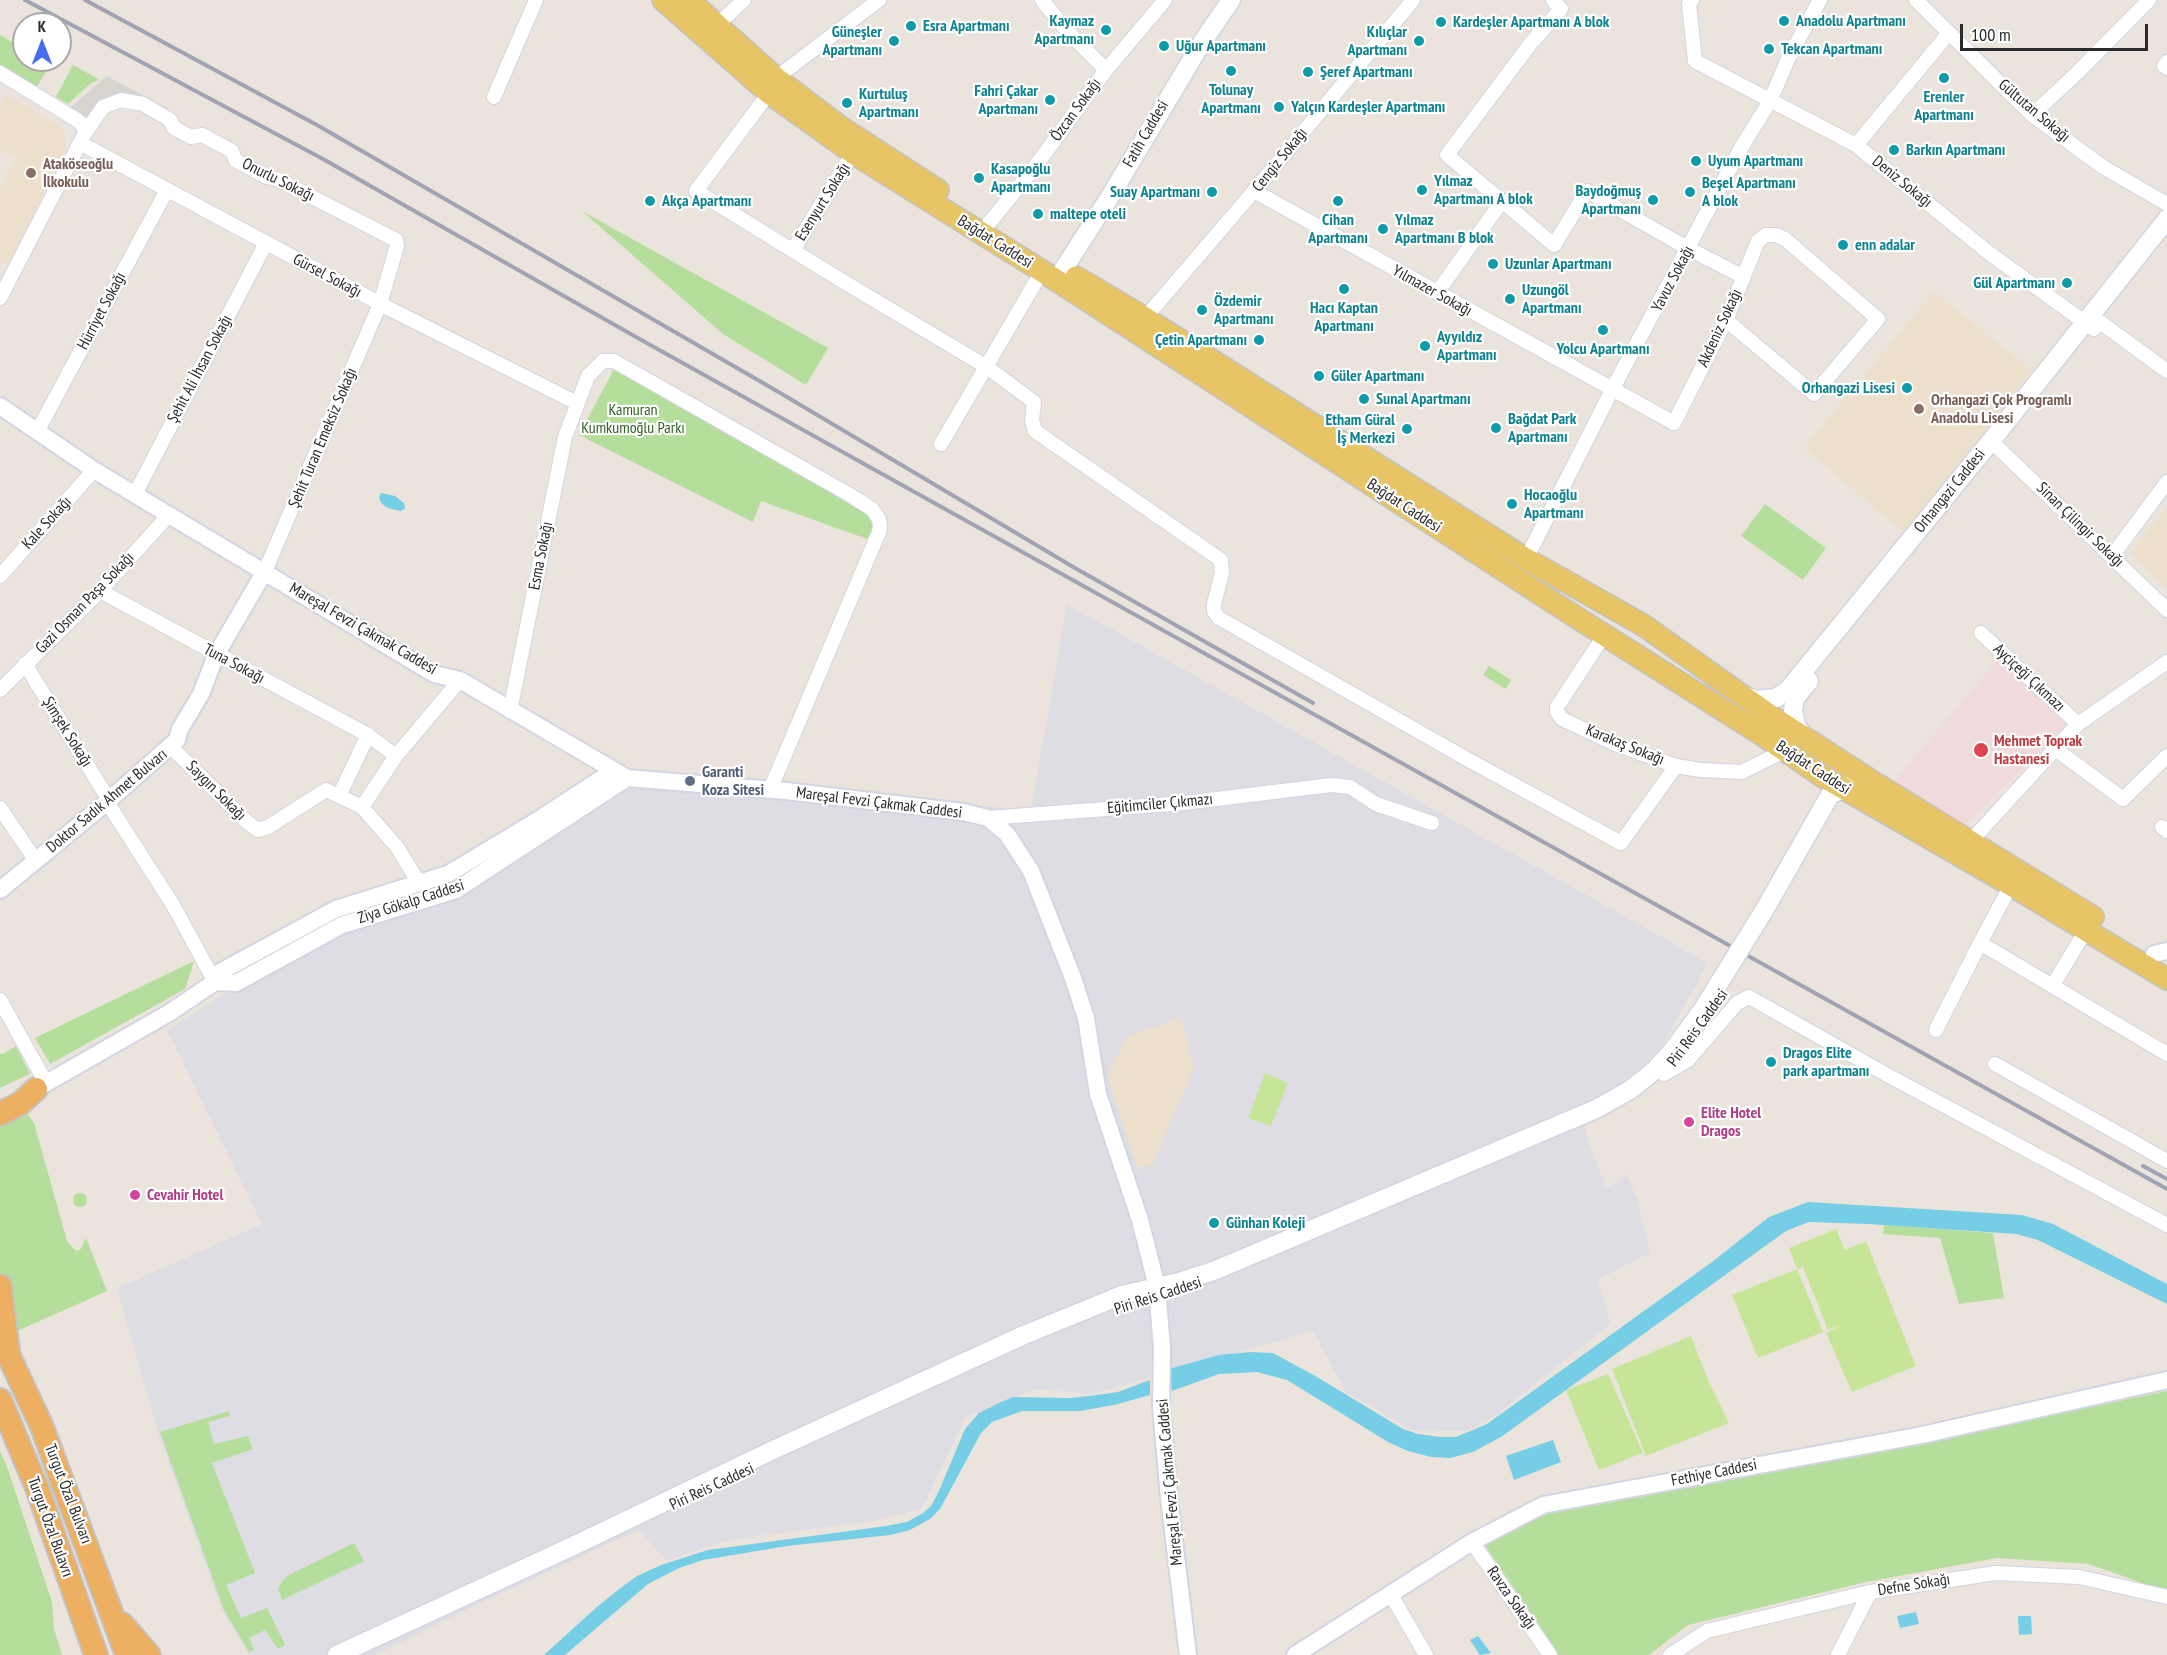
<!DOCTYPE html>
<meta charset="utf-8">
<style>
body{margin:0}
#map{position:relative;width:2167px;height:1655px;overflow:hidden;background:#ebe4dd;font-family:"PT Sans Narrow",sans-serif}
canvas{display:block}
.north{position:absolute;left:12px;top:12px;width:60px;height:60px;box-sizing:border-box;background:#fff;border:2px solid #aaa;border-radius:50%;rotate:0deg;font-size:16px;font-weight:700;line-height:24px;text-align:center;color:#2a2a2a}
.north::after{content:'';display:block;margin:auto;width:21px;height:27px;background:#476cee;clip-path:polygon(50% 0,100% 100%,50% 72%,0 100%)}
.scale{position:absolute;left:1960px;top:24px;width:188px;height:27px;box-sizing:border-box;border:3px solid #2a2a2a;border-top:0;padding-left:8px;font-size:18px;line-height:21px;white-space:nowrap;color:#2a2a2a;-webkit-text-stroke:4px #fff;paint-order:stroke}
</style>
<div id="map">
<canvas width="2167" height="1655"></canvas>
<div class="north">K</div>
<div class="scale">100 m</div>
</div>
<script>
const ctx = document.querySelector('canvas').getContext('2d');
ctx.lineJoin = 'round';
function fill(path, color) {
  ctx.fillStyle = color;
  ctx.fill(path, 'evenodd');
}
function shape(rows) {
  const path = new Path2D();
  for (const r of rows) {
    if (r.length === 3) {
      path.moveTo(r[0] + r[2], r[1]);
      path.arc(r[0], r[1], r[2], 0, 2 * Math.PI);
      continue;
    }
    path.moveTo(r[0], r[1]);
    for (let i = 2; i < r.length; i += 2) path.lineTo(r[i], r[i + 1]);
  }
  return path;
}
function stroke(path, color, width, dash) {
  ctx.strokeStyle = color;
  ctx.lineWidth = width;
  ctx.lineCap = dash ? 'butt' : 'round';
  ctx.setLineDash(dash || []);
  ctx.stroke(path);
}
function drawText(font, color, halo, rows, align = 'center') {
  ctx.font = font + ' "PT Sans Narrow",sans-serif';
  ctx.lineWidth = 4.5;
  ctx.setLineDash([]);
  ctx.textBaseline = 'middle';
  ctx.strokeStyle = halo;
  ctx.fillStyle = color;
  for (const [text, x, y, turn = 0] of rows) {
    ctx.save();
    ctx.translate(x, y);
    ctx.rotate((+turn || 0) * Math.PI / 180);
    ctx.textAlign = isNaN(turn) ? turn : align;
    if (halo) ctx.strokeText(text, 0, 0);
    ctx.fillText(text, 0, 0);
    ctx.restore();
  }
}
fill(shape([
 [1067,604,1708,963,1661,1048,1623,1084,1586,1101,1586,1135,1606,1187,1619,1182,1619,1178,1627,1175,1637,1199,1650,1253,1597,1280,1611,1324,1496,1415,1467,1431,1411,1430,1346,1392,1313,1331,1091,1394,1036,1389,966,1417,922,1508,880,1520,728,1540,666,1561,639,1530,459,1613,375,1655,249,1655,222,1611,158,1432,117,1288,262,1224,167,1030,339,922,456,891,628,781,770,790,1031,810]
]), '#dedde4');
fill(shape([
 [6,94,63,128,66,151,7,265,0,261,0,188,16,158,0,149,0,105],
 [1934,292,2032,370,1906,534,1804,448],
 [2167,507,2167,589,2131,553],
 [1181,1017,1194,1067,1152,1165,1137,1168,1107,1075,1127,1037]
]), '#ece0cd');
fill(shape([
 [2003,654,2074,718,1963,828,1893,782]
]), '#f1dadc');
fill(shape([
 [0,35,24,49,24,60,43,60,50,64,37,87,0,66],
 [73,65,100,80,91,83,68,104,56,97],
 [582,211,828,348,806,385,723,334],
 [616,365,864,509,872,520,873,530,867,539,761,501,753,522,579,435],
 [1765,504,1826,548,1803,580,1741,536],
 [1489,666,1511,680,1506,689,1483,675],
 [194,961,185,989,50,1064,35,1038],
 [16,1046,30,1074,0,1088,0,1053,3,1054],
 [25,1111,34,1123,67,1241,76,1251,80,1250,86,1238,107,1291,15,1332,0,1273,0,1123],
 [80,1200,7],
 [1884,1225,1993,1233,2004,1298,1959,1304,1940,1238,1883,1234],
 [2167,1391,2167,1592,2089,1564,1997,1558,1866,1582,1688,1625,1649,1655,1559,1655,1484,1544,1541,1515,1838,1460],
 [229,1411,230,1416,208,1422,214,1444,248,1436,253,1449,212,1463,255,1573,226,1585,241,1618,267,1608,285,1645,278,1649,265,1630,249,1638,254,1650,249,1652,224,1610,160,1432],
 [0,1451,7,1466,52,1602,54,1629,62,1655,0,1655],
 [354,1543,364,1561,282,1600,278,1589,282,1581,289,1575]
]), '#b5de9c');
fill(shape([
 [1265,1073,1288,1083,1271,1126,1248,1118],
 [1836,1229,1845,1250,1866,1241,1916,1366,1852,1392,1826,1333,1842,1325,1828,1330,1803,1267,1797,1269,1823,1332,1758,1358,1732,1295,1797,1269,1789,1248],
 [1691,1336,1708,1380,1729,1423,1646,1456,1612,1369],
 [1608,1374,1643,1453,1599,1470,1566,1390]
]), '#c7e599');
fill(shape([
 [107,76,167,108,168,112,119,98,87,125,45,93,71,107]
]), '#d7d4cf');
fill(shape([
 [381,493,395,496,404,503,405,508,401,511,388,508,382,504,379,498],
 [1808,1202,2022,1215,2053,1224,2167,1284,2167,1304,2038,1240,2016,1234,1868,1224,1809,1222,1786,1231,1501,1437,1473,1452,1450,1458,1431,1457,1408,1451,1388,1442,1287,1380,1257,1372,1219,1374,1172,1391,1169,1369,1219,1355,1251,1352,1273,1353,1317,1377,1403,1429,1418,1434,1440,1437,1456,1437,1487,1424,1712,1262,1769,1217],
 [1150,1380,1150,1395,1114,1405,1080,1411,1022,1411,992,1422,981,1433,940,1509,930,1519,910,1530,890,1535,787,1546,703,1560,679,1568,648,1584,565,1655,544,1655,598,1606,618,1590,637,1576,661,1565,708,1550,886,1526,907,1522,923,1513,931,1506,939,1491,965,1429,979,1413,999,1403,1013,1397,1070,1398,1097,1395,1118,1392],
 [1553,1440,1561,1462,1514,1480,1506,1456],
 [1916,1612,1919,1624,1900,1628,1897,1616],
 [2018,1616,2031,1616,2032,1634,2019,1635],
 [1478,1636,1491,1653,1480,1655,1470,1640]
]), '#76cde6');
const minor = shape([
 [1042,0,1068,32,1106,70],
 [1692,0,1689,4,1695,61,1856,145,1989,253,2094,329],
 [1916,0,2032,115,2103,167,2167,204],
 [713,29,744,0],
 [2167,62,2164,66,2167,68],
 [0,73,77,120,83,125,85,133],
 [776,78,879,0],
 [769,93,696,191,849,285,987,367,1034,402,1032,420,1035,431,1221,560,1222,573,1214,604,1214,611,1219,618,1465,758,1621,843,1676,766],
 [494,97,536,0],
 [2032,115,2077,73,2149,0],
 [80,143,390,309,577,403],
 [1856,145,1949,33],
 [1254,191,1674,423,1726,320,1758,241,1766,235,1776,235,1785,239,1878,319,1814,394,1726,320],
 [1502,201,1447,155,1531,43,1561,9,1553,0],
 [989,223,1034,168,1106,70,1165,0],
 [793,250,853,153],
 [1437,293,1502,201,1554,245,1587,191,1689,249,1744,277],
 [0,298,85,133,103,107,121,100,143,104,170,120,174,128,191,137,202,135,232,151,236,161,267,177,277,179,396,240,397,246,380,304,265,571],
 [1145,318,1254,191,1413,0],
 [2100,322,2167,371],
 [37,432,167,190],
 [1991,441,2167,610],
 [941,444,1042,271],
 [135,494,266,243],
 [2112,556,2167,482],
 [1526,559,1612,390,1741,148,1770,101,1788,59,1820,0],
 [0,576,94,470],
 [100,591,368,735],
 [1981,633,2078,724],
 [1605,634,1557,707,1557,712,1562,719,1615,744,1676,766,1701,770,1742,772,1784,751],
 [25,664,109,800],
 [0,690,100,591,169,515],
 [510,711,565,437,588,376,603,361,614,361,850,495,872,509,879,519,880,526,879,532,770,790],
 [171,747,247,822,258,830,268,827,326,790,339,796,368,735,396,756,460,680],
 [2054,748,2123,799,2167,756],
 [339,796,362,807,397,847,419,883],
 [107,802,173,905,215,982],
 [362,807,396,756],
 [0,808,36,861],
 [988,818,1184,803,1331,785,1350,787,1376,804,1432,823],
 [2162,827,2167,831],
 [1970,842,2078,724,2167,662],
 [2011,885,1980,943,2167,1054],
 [2053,985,2086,930],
 [0,1000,46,1083],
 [1936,1030,1980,943],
 [1995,1064,2167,1161],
 [1664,1074,1688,1060,1737,1003,1749,997,1889,1076,2167,1225],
 [1472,1542,1550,1655],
 [1391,1595,1426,1655],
 [1670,1655,1707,1631,1870,1592,1996,1573,2079,1577,2167,1597],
 [1838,1655,1870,1592]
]);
const tertiary = shape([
 [0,406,94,470,434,674,460,680,627,778,786,791,963,812,988,818,1007,834,1031,871,1073,978,1086,1018,1098,1094,1140,1220,1157,1287,1162,1349,1161,1407,1169,1498,1188,1655],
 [0,890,107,802,177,740,180,729,201,694,216,655,265,571],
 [2154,954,2167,951],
 [215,982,236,983,342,925,456,890,627,778],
 [36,1089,169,1013,215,982,220,972,336,909,448,874,541,818,613,771],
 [1295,1655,1472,1542,1543,1505,1922,1435,2167,1380]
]);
const secondary = shape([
 [1063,270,1111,195,1201,44,1231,0],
 [1744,695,1756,700,1765,699,1776,698,1788,690,1991,441,2167,219],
 [1805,737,1797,728,1793,712,1795,698,1809,681],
 [1765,909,1830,795,1853,784],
 [337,1655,571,1547,771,1451,1024,1335,1122,1295,1179,1282,1216,1270,1596,1109,1630,1090,1655,1070,1673,1050,1703,1009]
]);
const primary = shape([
 [663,0,769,93,853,153,1042,271,1568,612,1761,734,1822,776,2011,885,2167,979],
 [689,0,776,78,842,128,938,190],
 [1076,277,1145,318,1526,559,1643,625,1771,716,1878,785,2093,917]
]);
const trunk = shape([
 [0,1114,21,1103,36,1089],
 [0,1286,8,1351],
 [0,1337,42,1427,127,1655],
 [0,1400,37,1488,96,1655],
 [122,1624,149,1655]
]);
stroke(minor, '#d2d5e2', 16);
stroke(tertiary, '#d2d5e2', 20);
stroke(secondary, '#d2d5e2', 21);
stroke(primary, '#c3c3c3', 24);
stroke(trunk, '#c3c3c3', 26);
stroke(minor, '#fff', 14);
stroke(tertiary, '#fff', 16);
stroke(secondary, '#fff', 18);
stroke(primary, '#e7c465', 21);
stroke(trunk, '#edaf62', 22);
stroke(shape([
 [25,0,323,159,636,337,2167,1189],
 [85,0,317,125,782,394,1075,568,1313,703],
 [2143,1166,2167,1179]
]), '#a0a3b3', 4);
const secondaryBridge = shape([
 [1703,1009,1765,909]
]);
stroke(secondaryBridge, '#d2d5e2', 21, []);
stroke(secondaryBridge, '#fff', 18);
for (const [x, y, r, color] of [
 [1784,21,6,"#0f9aa8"],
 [1441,22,6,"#0f9aa8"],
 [911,26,6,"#0f9aa8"],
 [1106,30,6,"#0f9aa8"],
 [894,41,6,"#0f9aa8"],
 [1419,41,6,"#0f9aa8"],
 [1164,46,6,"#0f9aa8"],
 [1769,49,6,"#0f9aa8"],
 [1231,71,6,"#0f9aa8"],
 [1308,72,6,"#0f9aa8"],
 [1944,78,6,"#0f9aa8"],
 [1050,100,6,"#0f9aa8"],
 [847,103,6,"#0f9aa8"],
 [1279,107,6,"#0f9aa8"],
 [1894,150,6,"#0f9aa8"],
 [1696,161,6,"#0f9aa8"],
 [31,173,6,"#8d6e63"],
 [979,178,6,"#0f9aa8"],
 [1422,190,6,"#0f9aa8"],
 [1212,192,6,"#0f9aa8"],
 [1690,192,6,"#0f9aa8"],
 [1653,200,6,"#0f9aa8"],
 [650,201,6,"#0f9aa8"],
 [1338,201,6,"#0f9aa8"],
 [1038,214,6,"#0f9aa8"],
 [1383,229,6,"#0f9aa8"],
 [1843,245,6,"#0f9aa8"],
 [1493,264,6,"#0f9aa8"],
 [2067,283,6,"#0f9aa8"],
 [1344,289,6,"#0f9aa8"],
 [1510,299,6,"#0f9aa8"],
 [1202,310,6,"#0f9aa8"],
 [1603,330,6,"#0f9aa8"],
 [1259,340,6,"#0f9aa8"],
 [1425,346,6,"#0f9aa8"],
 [1319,376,6,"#0f9aa8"],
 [1907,388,6,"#0f9aa8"],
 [1364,399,6,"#0f9aa8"],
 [1919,409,6,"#8d6e63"],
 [1496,428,6,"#0f9aa8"],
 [1407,429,6,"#0f9aa8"],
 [1512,504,6,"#0f9aa8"],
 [1981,750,8,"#e0444e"],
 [690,781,6,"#5c6f8a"],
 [1771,1062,6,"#0f9aa8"],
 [1689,1122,6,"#d1479c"],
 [135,1195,6,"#d1479c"],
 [1214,1223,6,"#0f9aa8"]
]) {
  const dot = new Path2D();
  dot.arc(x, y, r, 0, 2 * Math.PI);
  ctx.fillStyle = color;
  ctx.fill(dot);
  stroke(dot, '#fff', 2);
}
drawText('bold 16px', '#0d838f', '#fff', [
 ["Kaymaz",1094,21,"right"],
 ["Apartmanı",1094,39,"right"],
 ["Anadolu Apartmanı",1796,21],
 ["Kardeşler Apartmanı A blok",1453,22],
 ["Esra Apartmanı",923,26],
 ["Güneşler",882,32,"right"],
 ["Apartmanı",882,50,"right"],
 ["Kılıçlar",1407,32,"right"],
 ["Apartmanı",1407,50,"right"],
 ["Uğur Apartmanı",1176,46],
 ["Tekcan Apartmanı",1781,49],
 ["Şeref Apartmanı",1320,72],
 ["Tolunay",1231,90,"center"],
 ["Apartmanı",1231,108,"center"],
 ["Fahri Çakar",1038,91,"right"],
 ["Apartmanı",1038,109,"right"],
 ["Kurtuluş",859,94],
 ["Apartmanı",859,112],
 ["Erenler",1944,97,"center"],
 ["Apartmanı",1944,115,"center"],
 ["Yalçın Kardeşler Apartmanı",1291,107],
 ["Barkın Apartmanı",1906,150],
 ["Uyum Apartmanı",1708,161],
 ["Kasapoğlu",991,169],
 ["Apartmanı",991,187],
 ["Yılmaz",1434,181],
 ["Apartmanı A blok",1434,199],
 ["Beşel Apartmanı",1702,183],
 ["A blok",1702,201],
 ["Baydoğmuş",1641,191,"right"],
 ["Apartmanı",1641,209,"right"],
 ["Suay Apartmanı",1200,192,"right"],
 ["Akça Apartmanı",662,201],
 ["maltepe oteli",1050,214],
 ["Cihan",1338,220,"center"],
 ["Apartmanı",1338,238,"center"],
 ["Yılmaz",1395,220],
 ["Apartmanı B blok",1395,238],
 ["enn adalar",1855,245],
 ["Uzunlar Apartmanı",1505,264],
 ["Gül Apartmanı",2055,283,"right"],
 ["Uzungöl",1522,290],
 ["Apartmanı",1522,308],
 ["Özdemir",1214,301],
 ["Apartmanı",1214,319],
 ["Hacı Kaptan",1344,308,"center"],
 ["Apartmanı",1344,326,"center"],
 ["Ayyıldız",1437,337],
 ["Apartmanı",1437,355],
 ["Çetin Apartmanı",1247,340,"right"],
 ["Yolcu Apartmanı",1603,349,"center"],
 ["Güler Apartmanı",1331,376],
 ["Orhangazi Lisesi",1895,388,"right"],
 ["Sunal Apartmanı",1376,399],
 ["Bağdat Park",1508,419],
 ["Apartmanı",1508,437],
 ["Etham Güral",1395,420,"right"],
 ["İş Merkezi",1395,438,"right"],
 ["Hocaoğlu",1524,495],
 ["Apartmanı",1524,513],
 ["Dragos Elite",1783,1053],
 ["park apartmanı",1783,1071],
 ["Günhan Koleji",1226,1223]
], 'left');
drawText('16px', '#2a2a2a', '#fff', [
 ["Özcan Sokağı",1076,110,-54],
 ["Gültutan Sokağı",2034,111,40],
 ["Fatih Caddesi",1146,134,-60],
 ["Cengiz Sokağı",1280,160,-51],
 ["Onurlu Sokağı",278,180,26],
 ["Deniz Sokağı",1902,182,39],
 ["Esenyurt Sokağı",823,202,-58],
 ["Bağdat Caddesi",995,242,32],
 ["Gürsel Sokağı",327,276,28],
 ["Yavuz Sokağı",1673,279,-62],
 ["Yılmazer Sokağı",1432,291,29],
 ["Hürriyet Sokağı",102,311,-62],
 ["Akdeniz Sokağı",1720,328,-65],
 ["Şehit Ali İhsan Sokağı",200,369,-62],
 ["Şehit Turan Emeksiz Sokağı",323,438,-67],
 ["Orhangazi Caddesi",1950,491,-51],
 ["Bağdat Caddesi",1404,506,33],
 ["Kale Sokağı",47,523,-48],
 ["Sinan Çilingir Sokağı",2080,525,44],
 ["Esma Sokağı",541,556,-79],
 ["Gazi Osman Paşa Sokağı",85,603,-46],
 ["Mareşal Fevzi Çakmak Caddesi",363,629,30],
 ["Tuna Sokağı",234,664,28],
 ["Ayçiçeği Çıkmazı",2029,678,43],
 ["Şimşek Sokağı",67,732,58],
 ["Karakaş Sokağı",1625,745,22],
 ["Bağdat Caddesi",1813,768,33],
 ["Saygın Sokağı",216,791,45],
 ["Doktor Sadık Ahmet Bulvarı",107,801,-40],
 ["Mareşal Fevzi Çakmak Caddesi",879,803,7],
 ["Eğitimciler Çıkmazı",1160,804,-5],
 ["Ziya Gökalp Caddesi",411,902,-18],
 ["Piri Reis Caddesi",1698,1028,-54],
 ["Piri Reis Caddesi",1158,1296,-18],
 ["Fethiye Caddesi",1714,1473,-11],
 ["Mareşal Fevzi Çakmak Caddesi",1170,1482,-95],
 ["Piri Reis Caddesi",712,1487,-25],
 ["Turgut Özal Bulvarı",68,1494,69],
 ["Turgut Özal Bulavrı",50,1527,70],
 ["Defne Sokağı",1914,1585,-9],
 ["Ravza Sokağı",1511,1598,55]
]);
drawText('bold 16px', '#785e54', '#fff', [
 ["Ataköseoğlu",43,164],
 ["İlkokulu",43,182],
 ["Orhangazi Çok Programlı",1931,400],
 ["Anadolu Lisesi",1931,418]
], 'left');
drawText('16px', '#2f621f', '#fff', [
 ["Kamuran",633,410],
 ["Kumkumoğlu Parkı",633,428]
]);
drawText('bold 16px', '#be3a42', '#fff', [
 ["Mehmet Toprak",1994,741],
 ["Hastanesi",1994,759]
], 'left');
drawText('bold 16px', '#4e5e75', '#fff', [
 ["Garanti",702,772],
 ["Koza Sitesi",702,790]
], 'left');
drawText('bold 16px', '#b23c85', '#fff', [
 ["Elite Hotel",1701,1113],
 ["Dragos",1701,1131],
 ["Cevahir Hotel",147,1195]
], 'left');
</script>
